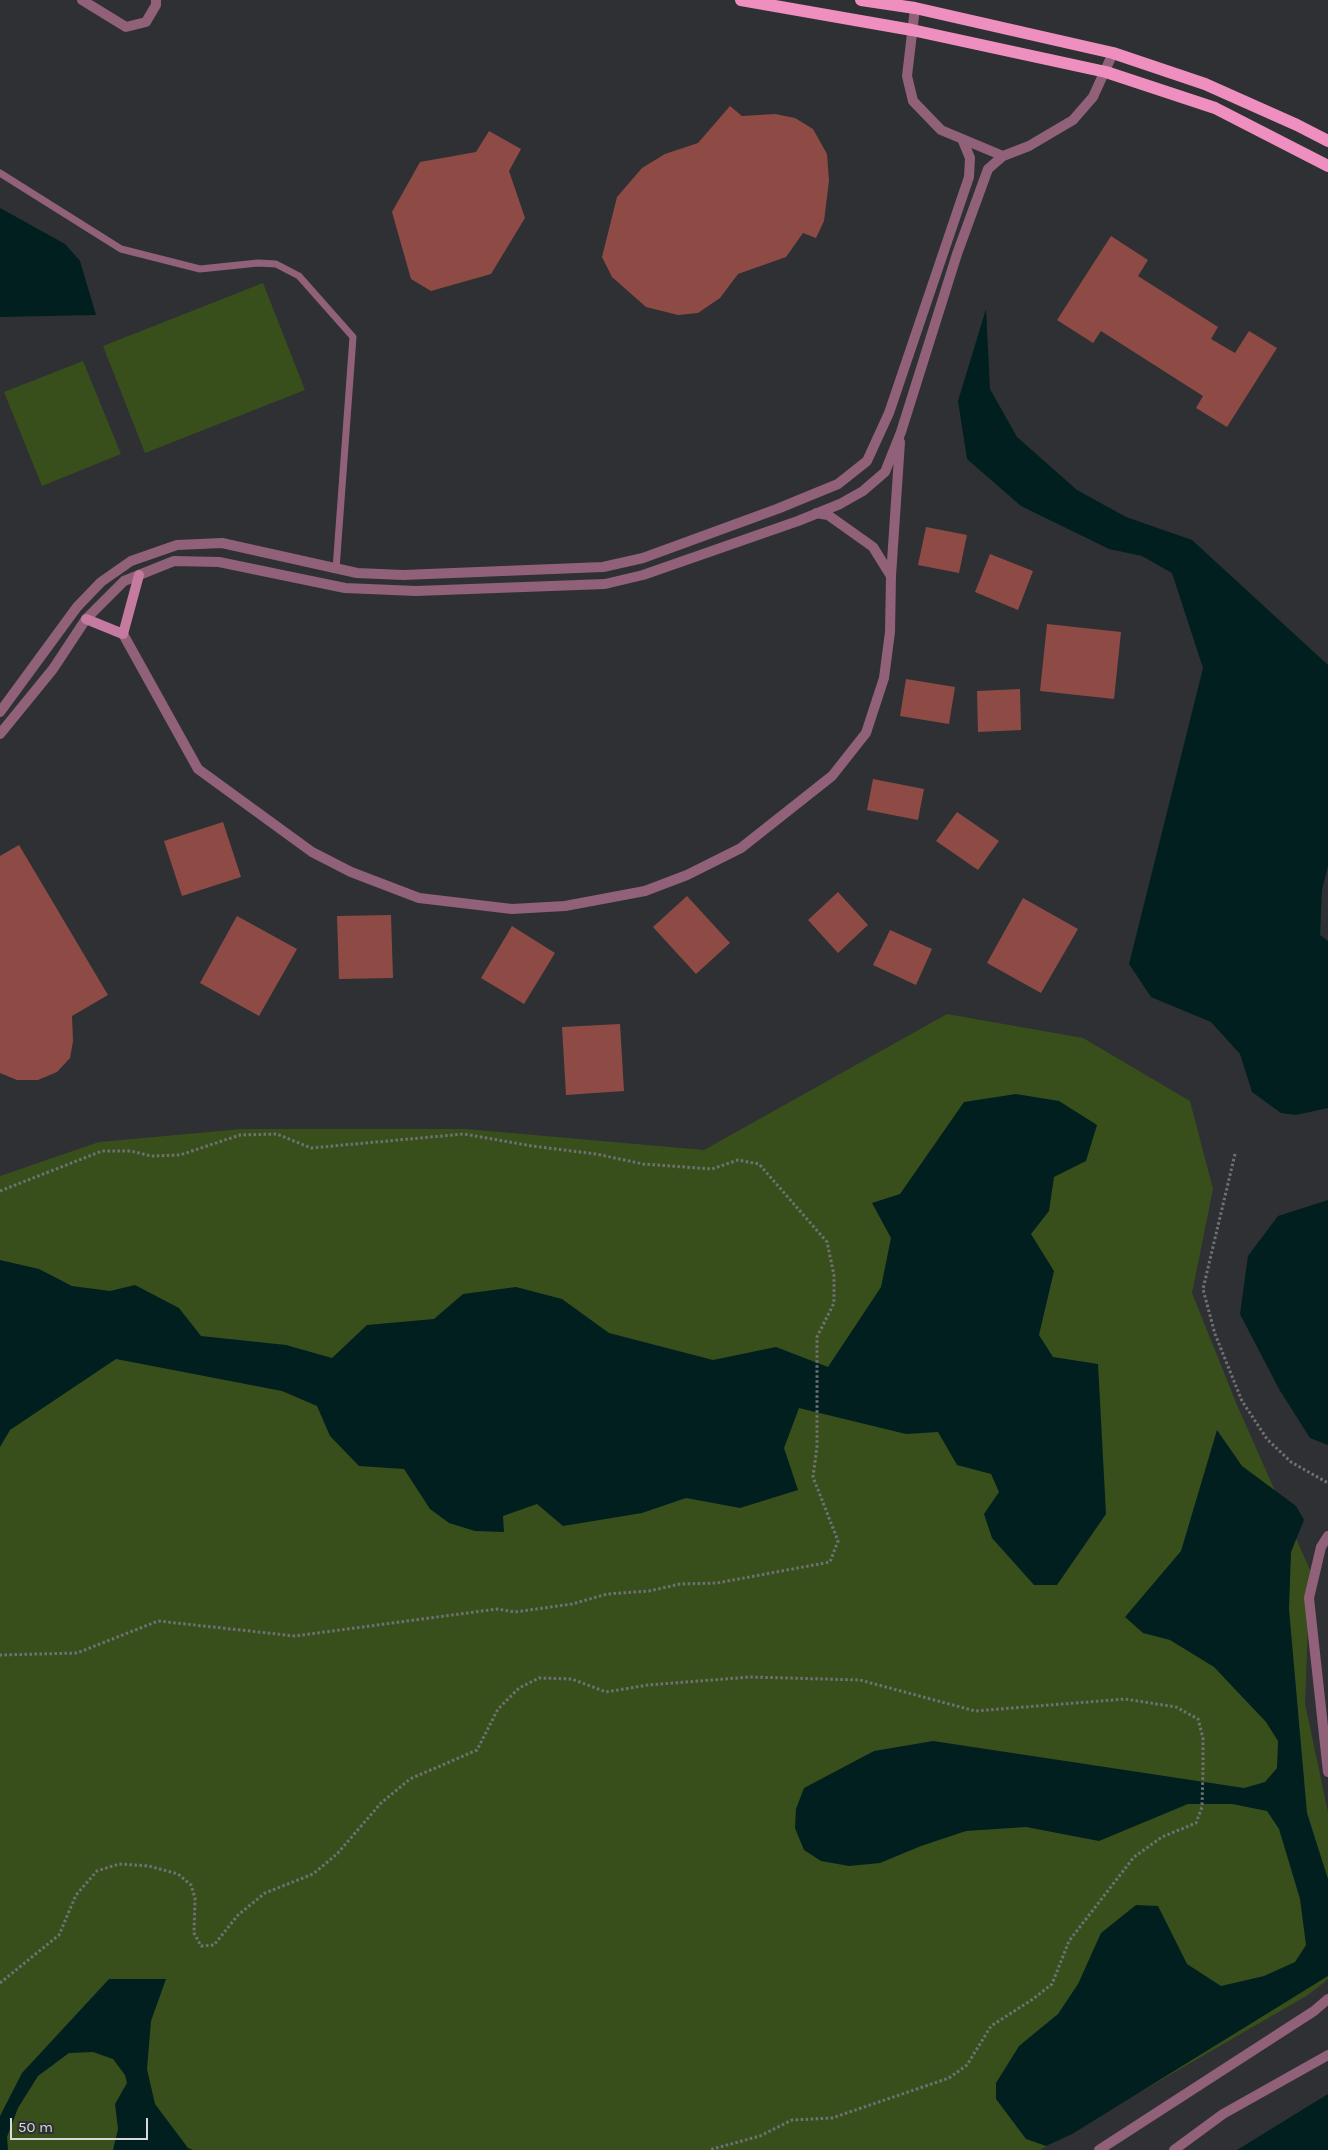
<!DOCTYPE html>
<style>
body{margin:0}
#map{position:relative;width:1328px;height:2150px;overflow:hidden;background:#2e3033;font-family:Karla,sans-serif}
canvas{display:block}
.scale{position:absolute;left:10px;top:2118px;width:138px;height:22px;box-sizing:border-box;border:2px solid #d7d9db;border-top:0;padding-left:6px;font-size:15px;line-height:18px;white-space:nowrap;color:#d7d9db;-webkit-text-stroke:4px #2e3033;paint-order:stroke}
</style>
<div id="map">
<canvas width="1328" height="2150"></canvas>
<div class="scale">50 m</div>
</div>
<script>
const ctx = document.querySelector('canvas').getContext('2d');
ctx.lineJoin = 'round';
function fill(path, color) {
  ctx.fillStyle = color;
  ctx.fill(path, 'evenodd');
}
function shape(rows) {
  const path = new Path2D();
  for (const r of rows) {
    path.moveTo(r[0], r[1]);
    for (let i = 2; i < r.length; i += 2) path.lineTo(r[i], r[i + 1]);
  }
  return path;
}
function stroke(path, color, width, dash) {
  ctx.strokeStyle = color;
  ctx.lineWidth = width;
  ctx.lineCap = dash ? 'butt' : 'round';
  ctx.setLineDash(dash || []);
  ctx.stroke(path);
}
fill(shape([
 [263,283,305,390,145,453,103,346],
 [83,361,121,454,42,486,4,392],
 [947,1014,1083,1038,1190,1101,1213,1189,1192,1293,1237,1405,1310,1570,1305,1704,1328,1812,1328,1979,1308,1995,1040,2150,0,2150,0,1176,99,1142,242,1129,466,1129,704,1150]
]), '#384f1c');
fill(shape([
 [0,208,65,244,80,261,96,315,0,317],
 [986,309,990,389,1017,437,1077,490,1126,517,1192,540,1328,665,1328,866,1322,890,1320,935,1328,941,1328,1108,1296,1115,1281,1113,1252,1092,1240,1054,1211,1022,1151,997,1129,964,1203,668,1172,573,1142,556,1109,549,1021,506,967,459,958,401],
 [1016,1094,1059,1101,1097,1125,1086,1161,1054,1177,1049,1211,1031,1234,1054,1271,1039,1335,1053,1357,1098,1364,1106,1514,1057,1585,1034,1585,992,1538,984,1514,999,1492,991,1474,957,1465,938,1432,906,1434,799,1408,784,1448,798,1490,740,1508,686,1498,642,1513,563,1526,537,1504,503,1516,504,1532,475,1531,449,1523,430,1509,404,1469,359,1466,330,1436,317,1406,282,1391,116,1359,10,1430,0,1447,0,1260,39,1269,72,1286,110,1291,135,1285,179,1308,201,1336,286,1345,332,1358,367,1325,434,1319,463,1294,516,1287,562,1299,609,1333,713,1360,776,1347,828,1367,881,1287,891,1238,872,1203,900,1194,964,1102],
 [1328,1200,1328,1445,1310,1438,1279,1389,1240,1314,1248,1256,1278,1216],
 [1217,1430,1242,1466,1296,1506,1304,1520,1291,1552,1289,1609,1307,1813,1328,1879,1328,1976,1072,2134,1046,2146,1026,2139,996,2099,996,2083,1019,2046,1058,2014,1078,1984,1101,1933,1136,1905,1158,1906,1187,1964,1221,1986,1264,1976,1295,1962,1306,1945,1300,1899,1279,1829,1267,1811,1232,1804,1188,1804,1099,1841,1026,1827,966,1831,921,1846,880,1863,849,1866,821,1861,804,1850,795,1828,796,1809,804,1788,874,1751,933,1741,1244,1788,1265,1782,1277,1768,1278,1741,1266,1722,1214,1667,1170,1640,1143,1633,1125,1617,1181,1551],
 [109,1979,166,1979,151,2021,147,2069,155,2104,188,2148,193,2150,113,2150,118,2129,115,2104,127,2083,125,2075,113,2059,93,2052,69,2053,38,2076,18,2108,7,2137,8,2150,0,2150,0,2116,22,2073],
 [1328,2094,1328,2150,1237,2150]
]), '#011f1f');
fill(shape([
 [730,106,742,116,775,114,795,118,813,129,827,154,829,181,824,221,816,238,803,233,786,257,738,274,720,298,698,313,678,315,646,307,612,277,602,257,617,197,642,168,665,154,698,143],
 [489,131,521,149,509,171,525,218,491,274,431,291,411,279,392,212,420,162,476,152],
 [1111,236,1148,260,1138,276,1218,327,1211,339,1235,353,1249,331,1277,348,1227,427,1196,408,1203,396,1101,331,1093,343,1057,320],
 [926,527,967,535,959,573,918,565],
 [990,554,1033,571,1018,610,975,592],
 [1047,624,1121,632,1114,699,1040,691],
 [906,679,955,687,949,724,900,716],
 [1020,689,1021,730,978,732,977,691],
 [873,779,924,789,918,820,867,810],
 [957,812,999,841,978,870,936,841],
 [223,822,241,877,182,896,164,841],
 [19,845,108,995,72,1016,73,1041,70,1058,57,1072,38,1080,17,1080,0,1073,0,856],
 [838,892,868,925,838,953,808,920],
 [687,896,730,943,696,974,653,927],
 [1023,898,1078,929,1041,993,987,963],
 [391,915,393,978,339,979,337,916],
 [237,916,297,949,259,1016,200,983],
 [512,926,555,953,524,1004,481,978],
 [890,930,932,949,916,985,873,965],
 [620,1024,624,1091,566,1095,562,1027]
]), '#8e4b46');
stroke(shape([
 [1235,1154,1203,1289,1215,1334,1242,1401,1267,1439,1291,1462,1328,1483],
 [0,1191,102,1151,131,1151,151,1156,180,1155,240,1135,277,1134,311,1148,464,1134,532,1146,596,1154,643,1164,712,1169,738,1160,759,1164,827,1242,834,1275,834,1303,817,1337,817,1447,813,1477,838,1541,830,1562,717,1583,680,1584,649,1591,607,1594,572,1604,515,1612,497,1609,295,1636,158,1621,77,1653,0,1655],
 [0,1983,59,1935,76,1895,97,1871,119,1864,149,1866,178,1874,191,1885,195,1898,194,1933,201,1946,214,1945,238,1915,265,1893,313,1874,337,1854,381,1803,410,1779,477,1750,498,1709,519,1688,539,1678,572,1679,606,1692,648,1685,750,1677,860,1680,975,1711,1125,1699,1176,1707,1198,1719,1203,1738,1203,1770,1202,1807,1196,1823,1162,1837,1134,1857,1069,1941,1052,1984,1033,1999,991,2026,967,2065,949,2078,832,2118,792,2120,760,2136,709,2150]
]), '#6f7174', 3, [2.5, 2.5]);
stroke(shape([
 [0,173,121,249,200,269,258,263,276,264,299,276,353,337,336,569]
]), '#906178', 7);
stroke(shape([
 [82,0,126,27,146,22,156,5,156,0],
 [915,8,907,76,913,101,941,130,1003,156],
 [816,513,828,515,873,547,891,576],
 [123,634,198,769,312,852,351,872,419,898,512,909,565,906,645,891,687,875,741,848,832,776,866,733,884,678,890,632,891,576,900,442],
 [0,712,77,607,101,582,131,561,177,545,222,543,357,573,403,575,603,567,643,558,777,509,838,484,867,461,889,413,969,177,970,158,963,141],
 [0,734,53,669,86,619,124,581,174,561,219,562,345,588,416,591,605,584,643,575,798,521,840,504,863,491,885,472,901,432,957,254,988,169,1003,156,1029,146,1073,120,1093,97,1113,53],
 [1328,1536,1321,1547,1309,1598,1328,1772],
 [1099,2150,1314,2011,1328,1999],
 [1174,2150,1223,2114,1328,2055]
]), '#906178', 10);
stroke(shape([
 [86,619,123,634,139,575]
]), '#c57ba0', 10);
stroke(shape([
 [741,0,912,30,1106,72,1215,108,1328,166],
 [861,0,915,8,1113,53,1205,84,1297,125,1328,141]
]), '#ee8fbf', 12);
</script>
